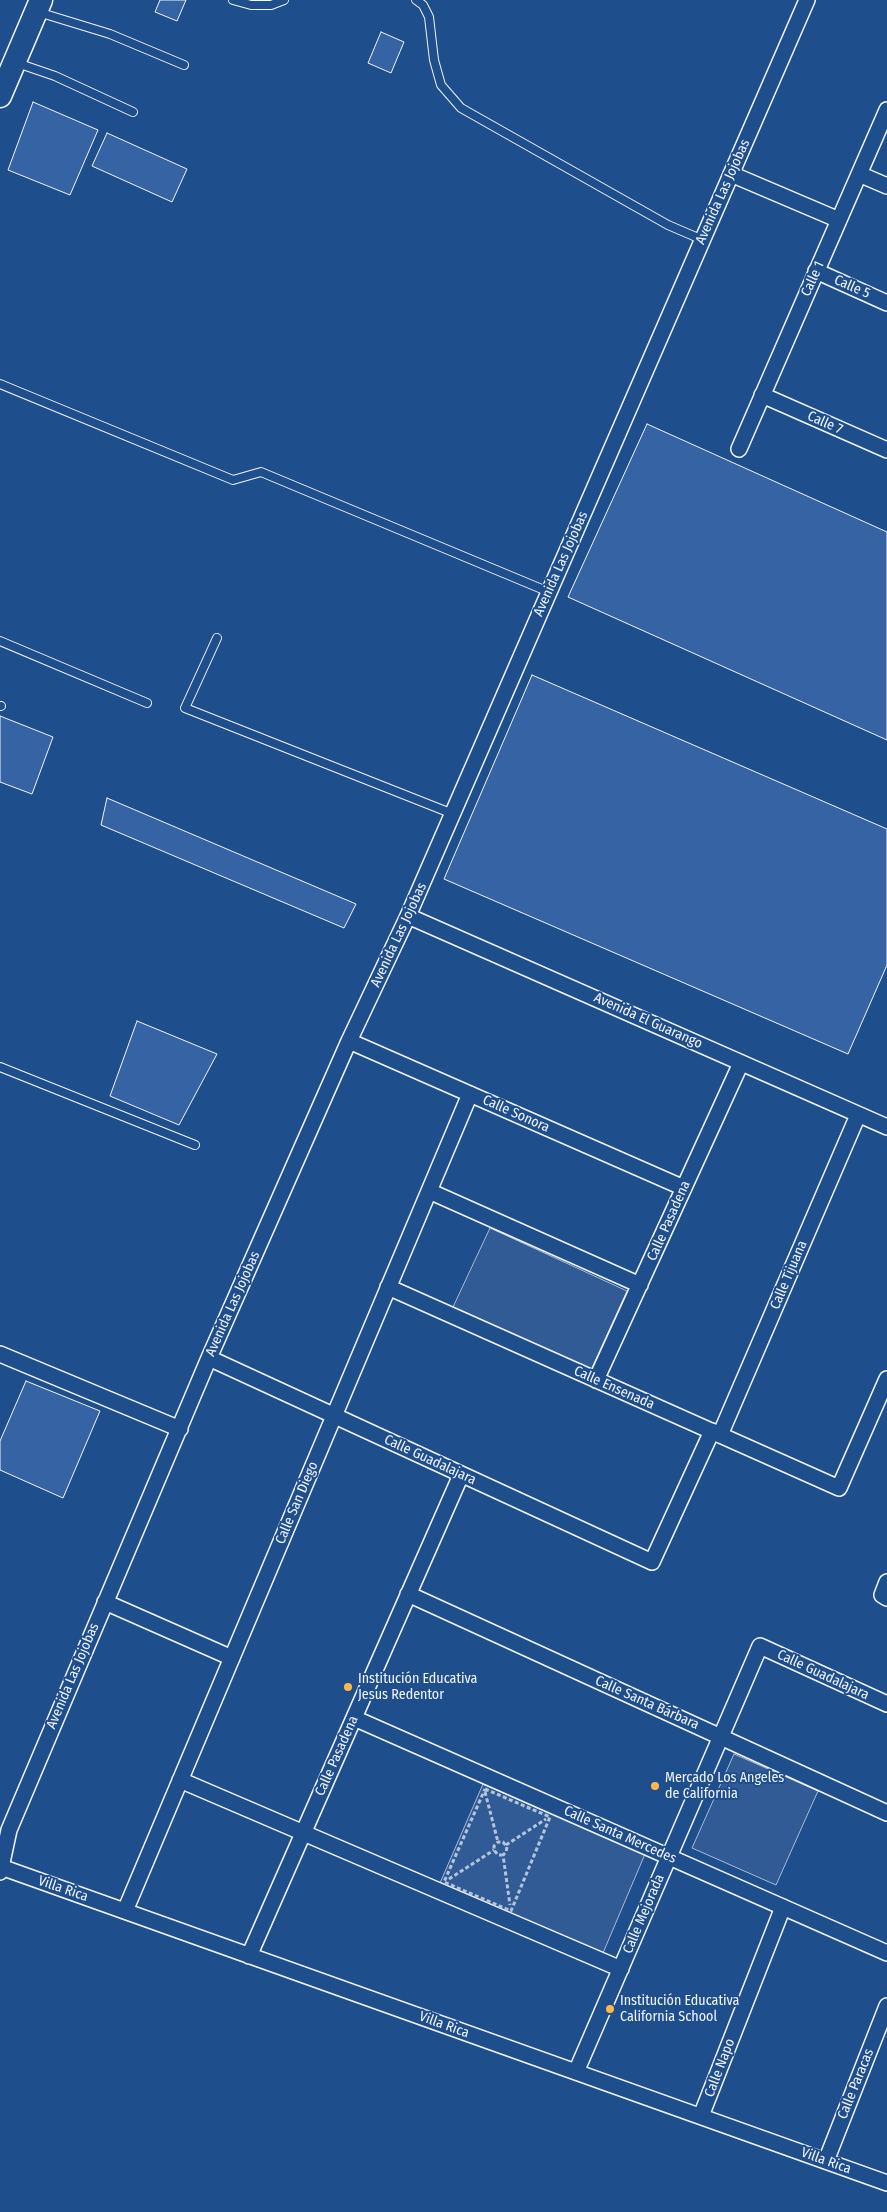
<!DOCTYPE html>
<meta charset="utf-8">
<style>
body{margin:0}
canvas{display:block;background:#1f4e8c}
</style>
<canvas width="887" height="2212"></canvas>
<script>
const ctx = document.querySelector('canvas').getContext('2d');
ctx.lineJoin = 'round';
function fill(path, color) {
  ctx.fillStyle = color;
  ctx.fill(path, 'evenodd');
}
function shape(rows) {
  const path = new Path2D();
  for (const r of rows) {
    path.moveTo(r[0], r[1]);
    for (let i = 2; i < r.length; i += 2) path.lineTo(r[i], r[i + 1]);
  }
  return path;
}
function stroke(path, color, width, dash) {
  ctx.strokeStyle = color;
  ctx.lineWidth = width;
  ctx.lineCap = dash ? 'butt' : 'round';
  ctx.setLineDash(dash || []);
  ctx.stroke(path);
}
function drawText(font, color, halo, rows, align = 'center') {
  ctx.font = font + ' "Fira Sans Condensed",sans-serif';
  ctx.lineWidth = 4;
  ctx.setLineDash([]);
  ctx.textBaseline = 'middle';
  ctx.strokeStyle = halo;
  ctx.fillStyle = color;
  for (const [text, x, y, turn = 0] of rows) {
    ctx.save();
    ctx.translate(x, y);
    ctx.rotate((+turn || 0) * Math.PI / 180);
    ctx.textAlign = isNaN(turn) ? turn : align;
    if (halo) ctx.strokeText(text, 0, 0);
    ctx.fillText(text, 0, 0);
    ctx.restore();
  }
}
const built = shape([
 [490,1228,627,1291,591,1370,453,1307,490,1228],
 [734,1754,818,1791,776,1885,692,1848,734,1754],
 [483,1784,645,1854,603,1953,440,1883,483,1784]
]);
fill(built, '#305b95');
stroke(built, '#a8bbd7', 1);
const building = shape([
 [160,0,186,0,177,21,155,12,160,0],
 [381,32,404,42,391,73,368,63,381,32],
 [33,102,98,130,70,195,8,170,33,102],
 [107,133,187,169,172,202,92,166,107,133],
 [647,424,887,532,887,740,568,597,647,424],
 [532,675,887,829,887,965,848,1054,444,879,532,675],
 [0,716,53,737,32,794,0,782,0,716],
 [107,798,356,904,344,928,101,825,107,798],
 [137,1021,217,1054,179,1125,110,1096,137,1021],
 [26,1381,100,1411,63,1498,0,1470,0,1441,26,1381]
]);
fill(building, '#3563a3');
stroke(building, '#f2f6ff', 1);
const service = shape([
 [233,0,251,5,271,5,284,0],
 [416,0,423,5,429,17,434,60,441,85,461,108,668,225,703,240],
 [38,12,110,34,184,65],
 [17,63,55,76,133,112],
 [0,384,233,480,261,472,549,592],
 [217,638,185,708,453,814],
 [0,641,147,703],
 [0,706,1,706],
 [0,1067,195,1145]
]);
const minor = shape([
 [731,174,839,220],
 [859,174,887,186],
 [816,271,887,303],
 [762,395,887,450],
 [739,449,887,110],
 [408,916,887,1127],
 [349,1041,684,1188],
 [429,1191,640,1285],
 [388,1287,839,1488,887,1379],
 [0,1354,180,1429],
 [209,1358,652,1562,712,1431],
 [596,1380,741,1063],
 [720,1435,858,1115],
 [887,1582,882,1595,887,1598],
 [408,1594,887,1813],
 [105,1602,232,1658],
 [354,1718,887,1953],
 [180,1780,621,1969],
 [1,1867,887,2183],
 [0,1872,9,1830,209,1358,349,1041,408,916,807,0],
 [125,1911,470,1094],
 [249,1956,461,1475],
 [576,2072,760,1646,887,1704],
 [701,2116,783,1907],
 [826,2161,887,2006]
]);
const secondary = shape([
 [0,96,41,0]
]);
stroke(service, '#f2f6ff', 10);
stroke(minor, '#f2f6ff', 18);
stroke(secondary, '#f2f6ff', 25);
stroke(shape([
 [485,1789,550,1817,511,1911,444,1882,485,1789],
 [485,1792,498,1842],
 [506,1845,546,1819],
 [503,1855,498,1855,494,1850,494,1846,498,1842,503,1842,507,1847,506,1852,503,1855,510,1905],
 [449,1879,494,1850]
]), '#b3c4dc', 3, [4, 2.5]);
stroke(service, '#1f4e8c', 8);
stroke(minor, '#1f4e8c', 15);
stroke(secondary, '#1f4e8c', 22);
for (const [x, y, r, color] of [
 [348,1687,5,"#ffb74d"],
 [655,1786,5,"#ffb74d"],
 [610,2009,5,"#ffb74d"]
]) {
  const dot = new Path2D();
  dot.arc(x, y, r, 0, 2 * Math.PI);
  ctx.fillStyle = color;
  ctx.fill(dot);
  stroke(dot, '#1f4e8c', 2);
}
drawText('14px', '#f2f6ff', '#1f4e8c', [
 ["Avenida Las Jojobas",723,192,-66],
 ["Calle 1",813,279,-66],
 ["Calle 5",852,287,24],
 ["Calle 7",825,423,24],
 ["Avenida Las Jojobas",561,564,-66],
 ["Avenida Las Jojobas",399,935,-65],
 ["Avenida El Guarango",648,1021,24],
 ["Calle Sonora",516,1114,24],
 ["Calle Pasadena",669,1221,-66],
 ["Calle Tijuana",789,1275,-67],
 ["Avenida Las Jojobas",233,1304,-66],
 ["Calle Ensenada",614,1388,24],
 ["Calle Guadalajara",430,1460,25],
 ["Calle San Diego",297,1503,-67],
 ["Calle Guadalajara",823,1675,25],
 ["Avenida Las Jojobas",73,1676,-67],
 ["Calle Santa Bárbara",647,1703,24],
 ["Calle Pasadena",337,1756,-66],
 ["Calle Santa Mercedes",620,1835,24],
 ["Villa Rica",63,1889,19],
 ["Calle Mejorada",644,1914,-67],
 ["Villa Rica",444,2025,20],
 ["Calle Napo",720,2068,-69],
 ["Calle Paracas",856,2084,-68],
 ["Villa Rica",826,2161,20]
]);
drawText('14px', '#f2f6ff', '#1f4e8c', [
 ["Institución Educativa",358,1679],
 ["Jesus Redentor",358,1695],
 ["Mercado Los Angeles",665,1778],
 ["de California",665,1794],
 ["Institución Educativa",620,2001],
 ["California School",620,2017]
], 'left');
</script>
